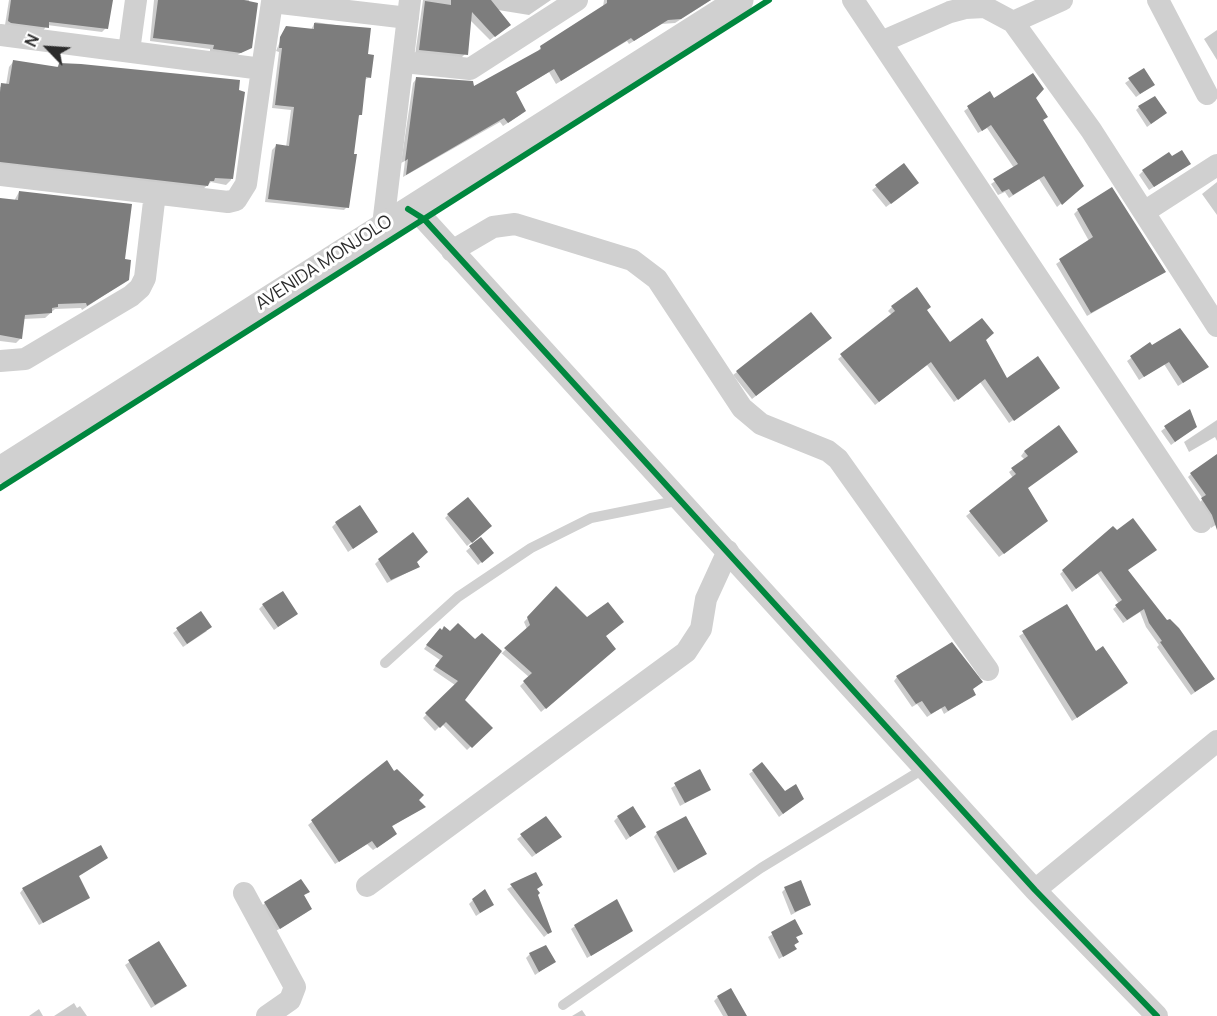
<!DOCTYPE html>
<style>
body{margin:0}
#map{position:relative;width:1217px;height:1016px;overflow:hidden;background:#fff;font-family:Manrope,sans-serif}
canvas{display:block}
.north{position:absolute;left:18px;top:18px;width:60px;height:60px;-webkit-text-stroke:4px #fff;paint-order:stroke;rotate:295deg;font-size:16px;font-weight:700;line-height:24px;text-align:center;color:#2b2b2b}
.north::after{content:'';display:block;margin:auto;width:21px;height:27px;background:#2b2b2b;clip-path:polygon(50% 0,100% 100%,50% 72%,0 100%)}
</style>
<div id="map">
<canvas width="1217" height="1016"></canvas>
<div class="north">N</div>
</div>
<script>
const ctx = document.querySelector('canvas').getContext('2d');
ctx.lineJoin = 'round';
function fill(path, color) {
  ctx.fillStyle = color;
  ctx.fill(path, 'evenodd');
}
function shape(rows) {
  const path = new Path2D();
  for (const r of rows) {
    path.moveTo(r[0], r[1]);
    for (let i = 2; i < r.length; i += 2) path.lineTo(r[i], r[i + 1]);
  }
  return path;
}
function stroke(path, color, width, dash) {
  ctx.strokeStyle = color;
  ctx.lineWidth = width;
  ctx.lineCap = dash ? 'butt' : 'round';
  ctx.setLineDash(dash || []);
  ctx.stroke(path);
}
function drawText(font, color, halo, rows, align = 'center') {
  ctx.font = font + ' Manrope,sans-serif';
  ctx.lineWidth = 6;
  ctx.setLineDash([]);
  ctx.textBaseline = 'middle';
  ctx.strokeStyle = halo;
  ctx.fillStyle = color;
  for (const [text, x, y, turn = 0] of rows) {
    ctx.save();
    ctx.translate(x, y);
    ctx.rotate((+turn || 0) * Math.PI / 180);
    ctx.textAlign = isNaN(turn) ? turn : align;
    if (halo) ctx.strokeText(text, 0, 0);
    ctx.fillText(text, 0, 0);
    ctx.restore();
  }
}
fill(shape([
 [111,0,106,28,102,32,47,25,43,31,5,25,9,0],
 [154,0,249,0,250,47,236,56,210,53,210,49,150,41],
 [423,0,551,0,529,15,498,10,504,29,490,40,469,19,465,54,460,59,415,55],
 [604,0,711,0,675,23,662,24,629,44,627,41,556,84,549,72,514,93,524,111,520,115,503,126,500,122,403,177,405,161,401,163,413,83,417,78,473,88,537,53,541,47,603,7],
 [315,22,369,30,366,55,370,77,364,80,360,115,357,117,348,206,344,210,265,202,272,150,276,146,286,147,291,110,272,108,279,52,276,51,286,27,311,30],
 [1217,30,1217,60,1204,39],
 [13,62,56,68,59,65,243,93,231,180,226,185,211,182,202,190,0,166,0,87,6,85,9,67],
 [1144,70,1149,88,1136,97,1125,83],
 [989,93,994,100,1034,98,1042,120,1078,189,1057,207,1039,179,1009,198,1005,192,998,195,991,184,1014,168,987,128,978,133,964,111],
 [1139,107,1162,116,1147,127,1136,110],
 [904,165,914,186,886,207,872,190],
 [1185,167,1149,190,1139,175,1143,171],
 [1217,182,1217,215,1202,194],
 [19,192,123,261,128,279,82,310,81,308,55,309,45,318,23,319,21,338,16,343,0,341,0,199,14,201],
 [1078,210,1164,272,1087,316,1056,264,1089,241,1074,214],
 [892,307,926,310,950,344,984,340,1006,380,1054,391,1009,423,980,382,954,402,927,365,875,405,838,359,892,315,888,311],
 [826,342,752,399,733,375,737,372],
 [1150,344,1203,370,1178,386,1164,364,1139,380,1127,361],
 [1189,411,1195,427,1171,445,1161,431],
 [1217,420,1217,441,1215,437,1189,452,1184,442],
 [1059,427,1026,489,1042,525,999,557,966,516,1013,478,1009,472,1025,460,1021,456,1024,452],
 [1217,470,1217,524,1211,528,1209,519,1199,503,1203,499,1188,477,1191,474],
 [448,515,486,530,467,546,445,518],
 [336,523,376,532,348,552,332,527],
 [480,539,488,556,478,565,466,551],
 [379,560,415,562,418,567,387,583,375,564],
 [1063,571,1126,571,1210,682,1191,695,1157,647,1159,645,1146,627,1140,612,1123,623,1113,609,1119,604,1097,573,1072,592,1060,574],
 [556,588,604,637,611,652,541,712,520,686,529,677,499,651,463,700,490,728,467,750,442,724,435,731,423,718,455,685,433,670,440,660,424,649,436,633,450,633,475,642,482,635,502,653,527,629,524,622],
 [263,605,296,614,274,630,259,609],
 [1067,606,1096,653,1123,687,1072,721,1019,636],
 [177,630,207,631,183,647,173,633],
 [897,677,971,690,974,695,944,714,941,708,927,717,917,704,912,707,894,681],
 [386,762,424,807,391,827,391,838,373,850,367,844,335,864,308,825],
 [699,771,709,790,680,806,671,788],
 [753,771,785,793,798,802,779,817,749,774],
 [618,817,640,830,626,840,614,821],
 [546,818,556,840,532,857,517,839],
 [657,833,705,854,674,873,654,837],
 [535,874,536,895,550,932,544,937,507,889],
 [77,876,89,897,39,925,20,893,23,889],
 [785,889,809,905,791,915,782,892],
 [308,892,303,896,307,912,276,931,261,907,265,903],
 [473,900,492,905,476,916,469,904],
 [795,921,801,934,795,938,795,949,779,959,768,937],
 [575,926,628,934,587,958,571,929],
 [158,943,181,990,151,1008,125,965],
 [530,954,554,962,535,975,526,958],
 [718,997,745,1016,723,1016,714,1001],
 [74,1003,77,1008,80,1006,87,1016,54,1016],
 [39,1009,43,1016,29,1016],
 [582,1010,586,1016,572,1016]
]), '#0003');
fill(shape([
 [11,0,113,0,108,29,49,22,49,28,11,23,8,21],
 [158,0,244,0,258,3,252,48,241,53,213,49,214,45,153,38],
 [451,0,491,0,511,25,495,37,472,12,468,55,419,50,425,1,451,5],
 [607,0,711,0,681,19,668,20,634,41,631,38,561,81,554,69,516,92,526,111,508,123,504,118,406,175,408,159,405,161,416,77,473,81,474,86,541,49,540,46,607,3],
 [314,23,371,28,368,54,374,55,371,78,366,77,362,115,359,115,354,154,357,154,349,208,268,199,276,144,289,146,294,107,275,105,282,48,279,48,280,37,286,26,314,29],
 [13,60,58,67,59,63,81,64,240,80,239,90,245,92,233,179,215,178,214,181,210,181,208,186,0,162,0,92,1,83,9,84],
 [1144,68,1155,85,1140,94,1128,78],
 [1033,73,1044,89,1036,98,1048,117,1043,120,1084,186,1062,205,1044,176,1013,195,1009,189,1002,192,993,179,1018,164,991,125,982,131,967,106,990,91,994,98],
 [1155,96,1167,113,1151,124,1138,106],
 [1182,150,1191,164,1154,187,1142,170,1169,152,1172,156],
 [904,163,919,183,891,204,875,185],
 [1112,187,1166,272,1091,313,1059,259,1093,237,1077,209],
 [19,191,132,204,125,259,131,260,129,280,87,306,86,303,58,304,58,307,52,308,52,313,25,315,22,339,0,335,0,198,18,200],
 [917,287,931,307,927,310,950,342,982,318,994,333,986,340,1007,378,1038,356,1060,388,1014,421,985,379,958,400,931,362,879,402,840,354,895,311,891,306],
 [811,312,832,338,756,396,736,371],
 [1180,328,1209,367,1183,383,1169,362,1144,377,1130,356,1150,342,1152,345],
 [1190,409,1197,427,1175,442,1164,426],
 [1059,425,1078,452,1028,488,1048,521,1004,554,969,511,1016,474,1011,468,1028,456,1024,451],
 [1217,454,1217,530,1212,515,1201,498,1206,495,1190,473],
 [468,497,492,526,472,543,447,514],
 [360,505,378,532,353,549,335,522],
 [1133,518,1157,550,1128,570,1167,620,1170,619,1179,628,1215,679,1195,692,1160,642,1162,641,1149,623,1144,609,1127,620,1115,605,1122,600,1101,571,1076,589,1062,570,1113,526,1117,530],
 [413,532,428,552,417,562,420,567,391,580,378,559],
 [481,537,494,553,482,563,469,546],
 [556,586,587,617,608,602,624,622,606,636,616,649,546,709,523,681,532,673,504,648,530,625,527,617],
 [283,591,298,614,278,627,262,604],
 [1067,604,1096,651,1103,646,1128,683,1077,718,1022,631],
 [201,611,212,627,187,644,176,628],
 [458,623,475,639,482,633,502,651,465,700,493,728,472,748,446,722,440,728,425,713,458,681,435,666,443,656,426,645,440,628,442,630,444,626,450,631],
 [952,642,983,682,973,689,976,695,948,711,945,706,931,714,922,701,916,704,896,676],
 [387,760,394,771,397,769,424,795,419,800,426,807,392,826,397,834,377,848,372,841,339,862,311,820],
 [762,762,785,791,796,784,804,799,783,814,752,770],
 [700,769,711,790,685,803,674,783],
 [633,806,646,827,630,837,617,816],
 [546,816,562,837,536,854,520,834],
 [686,816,707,854,678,870,656,832],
 [101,845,108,858,79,876,90,898,43,923,22,888],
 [536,872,543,885,537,889,540,893,538,895,552,932,548,934,510,884],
 [301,879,310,892,304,895,312,909,280,929,264,902],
 [801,880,811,905,795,912,784,887],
 [485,889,494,905,480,913,472,899],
 [617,899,633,931,591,956,574,925],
 [795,919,803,934,796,937,799,942,794,945,797,949,783,957,771,932],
 [159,941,187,986,155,1005,128,960],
 [546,945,556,962,539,972,529,953],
 [731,988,747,1016,728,1016,717,996]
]), '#7d7d7d');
stroke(shape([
 [385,663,458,597,531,548,591,518,681,500],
 [563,1005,761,868,925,768]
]), '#d0d0d0', 10);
stroke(shape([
 [853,0,1201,522],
 [1158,0,1207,94],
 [1013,22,1062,0],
 [0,35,262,69,272,2,408,18],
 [881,42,950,12,965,8,985,7,1013,22,1091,130,1217,326],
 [129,51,136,0],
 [404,62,470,69,577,0],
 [0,175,228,202,236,200,246,184,262,69],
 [408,209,424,219,1035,890,1157,1016],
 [1144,212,1217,165],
 [383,225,410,0],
 [452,251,493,227,515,224,632,260,657,279,742,408,761,424,828,451,838,459,988,670],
 [0,361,25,359,131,296,140,288,145,278,155,193],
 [367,886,686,652,701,629,706,599,728,551],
 [1035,890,1217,741],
 [244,893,295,987,290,1000,267,1016]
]), '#d0d0d0', 22);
stroke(shape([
 [0,470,740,0]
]), '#d0d0d0', 27);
stroke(shape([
 [408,209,424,219,1035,890,1157,1016],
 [0,488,769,0]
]), '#00873e', 6);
drawText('18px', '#2b2b2b', '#fff', [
 ["AVENIDA MONJOLO",324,263,-33]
]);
</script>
